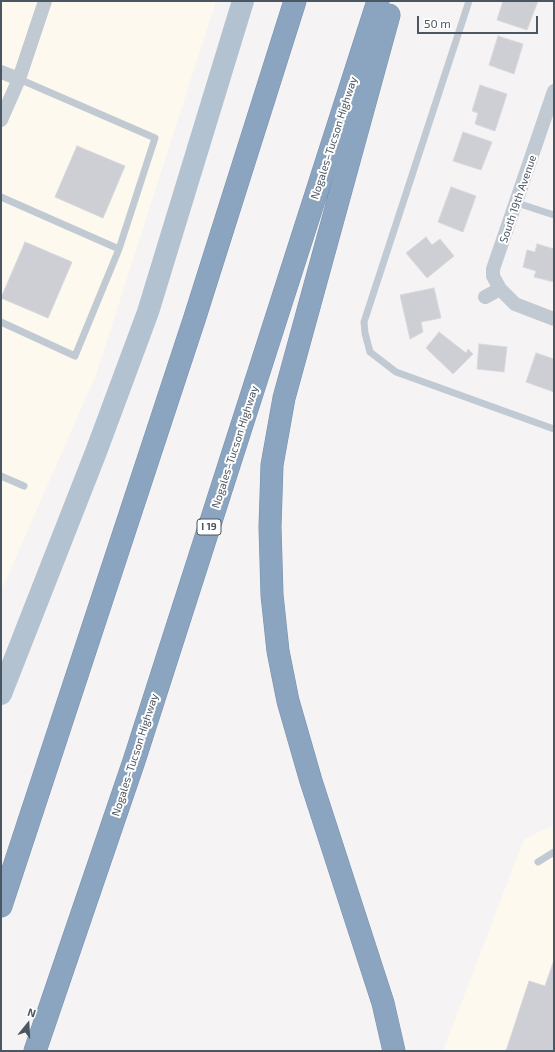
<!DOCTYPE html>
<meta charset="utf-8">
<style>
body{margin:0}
#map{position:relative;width:555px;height:1052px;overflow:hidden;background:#f5f3f3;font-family:"Exo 2",sans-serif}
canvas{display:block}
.frame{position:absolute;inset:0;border:2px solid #4a5661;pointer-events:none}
.north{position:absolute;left:8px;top:1004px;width:40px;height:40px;-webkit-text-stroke:3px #fff;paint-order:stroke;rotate:18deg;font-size:11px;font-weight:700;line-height:16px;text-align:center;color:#4a5661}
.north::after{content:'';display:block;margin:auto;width:14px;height:18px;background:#4a5661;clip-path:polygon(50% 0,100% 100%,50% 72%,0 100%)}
.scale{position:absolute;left:417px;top:16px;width:121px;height:18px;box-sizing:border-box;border:2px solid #4a5661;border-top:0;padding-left:5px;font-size:12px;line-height:14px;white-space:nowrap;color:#4a5661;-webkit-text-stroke:3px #fff;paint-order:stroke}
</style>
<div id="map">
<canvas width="555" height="1052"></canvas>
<div class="frame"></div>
<div class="north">N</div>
<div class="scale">50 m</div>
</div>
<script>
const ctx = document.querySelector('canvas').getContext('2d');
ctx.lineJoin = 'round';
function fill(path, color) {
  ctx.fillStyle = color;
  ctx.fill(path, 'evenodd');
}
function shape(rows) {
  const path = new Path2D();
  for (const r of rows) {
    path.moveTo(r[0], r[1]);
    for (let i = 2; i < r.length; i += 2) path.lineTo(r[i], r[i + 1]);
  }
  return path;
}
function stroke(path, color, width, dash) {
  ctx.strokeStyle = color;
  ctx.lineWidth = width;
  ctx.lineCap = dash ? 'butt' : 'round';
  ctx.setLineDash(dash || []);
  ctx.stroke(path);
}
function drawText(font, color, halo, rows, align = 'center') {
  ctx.font = font + ' "Exo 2",sans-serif';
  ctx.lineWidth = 4;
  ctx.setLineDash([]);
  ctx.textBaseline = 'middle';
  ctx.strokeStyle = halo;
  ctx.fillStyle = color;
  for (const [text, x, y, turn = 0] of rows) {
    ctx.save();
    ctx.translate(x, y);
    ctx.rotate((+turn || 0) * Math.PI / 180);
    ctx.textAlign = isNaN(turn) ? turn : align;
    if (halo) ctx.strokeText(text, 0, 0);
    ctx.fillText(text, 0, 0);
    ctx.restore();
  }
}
fill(shape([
 [1,1,216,1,96,375,1,591],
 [554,825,554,1051,443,1051,524,839]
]), '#fdf9ef');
const building = shape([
 [503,1,538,1,527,30,497,20,503,1],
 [498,36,523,44,514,74,489,65,498,36],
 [480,85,507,94,495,131,475,124,478,113,472,111,480,85],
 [463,132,492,142,481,170,453,161,463,132],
 [77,146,125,166,103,218,55,197,77,146],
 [451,187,476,196,463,232,438,222,451,187],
 [426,237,432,245,440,239,454,256,427,278,406,253,426,237],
 [25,242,72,262,48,318,1,298,25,242],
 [537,244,554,249,554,282,534,277,536,271,523,267,527,250,535,252,537,244],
 [434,288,441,318,421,322,423,332,410,339,400,295,434,288],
 [439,332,466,353,468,349,473,354,453,374,426,348,439,332],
 [479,344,507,347,504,372,477,369,479,344],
 [536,353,554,359,554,392,526,382,536,353],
 [554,960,554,1051,506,1051,529,981,545,986,554,960]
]);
fill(building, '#cdcfd5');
stroke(building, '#d7d9de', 1);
const motorway = shape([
 [389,15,284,398,272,465,270,527,272,595,278,651,288,701,311,781,383,1003,394,1051],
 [1,906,195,317,295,1],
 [35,1051,134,761,378,1]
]);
stroke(motorway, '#7690ad', 23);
stroke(shape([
 [469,1,364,322,365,333,370,352,396,372,554,429],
 [1,197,119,249],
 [517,203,554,215],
 [1,322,75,356,119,249,155,138,19,79],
 [1,476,24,486],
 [538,862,554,852]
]), '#c1cad2', 7);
stroke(shape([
 [1,72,19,79],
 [1,120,19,79,45,1],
 [500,289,515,304,554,319],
 [485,297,500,289,493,276,493,269,554,91]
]), '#c1cad2', 14);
stroke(shape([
 [1,694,96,452,148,312,243,1]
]), '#b3c2d1', 22);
stroke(motorway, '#8ba5c1', 22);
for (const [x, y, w] of [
 [209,527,24]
]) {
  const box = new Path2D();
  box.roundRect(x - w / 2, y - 8, w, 16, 3);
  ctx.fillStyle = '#fff';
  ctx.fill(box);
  stroke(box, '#4a5661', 1);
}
drawText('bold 10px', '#4a5661', null, [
 ["I 19",209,527]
]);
drawText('11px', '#4a5661', '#fff', [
 ["Nogales–Tucson Highway",334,138,-72],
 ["South 19th Avenue",518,199,-71],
 ["Nogales–Tucson Highway",235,447,-72],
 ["Nogales–Tucson Highway",135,755,-72]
]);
</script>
